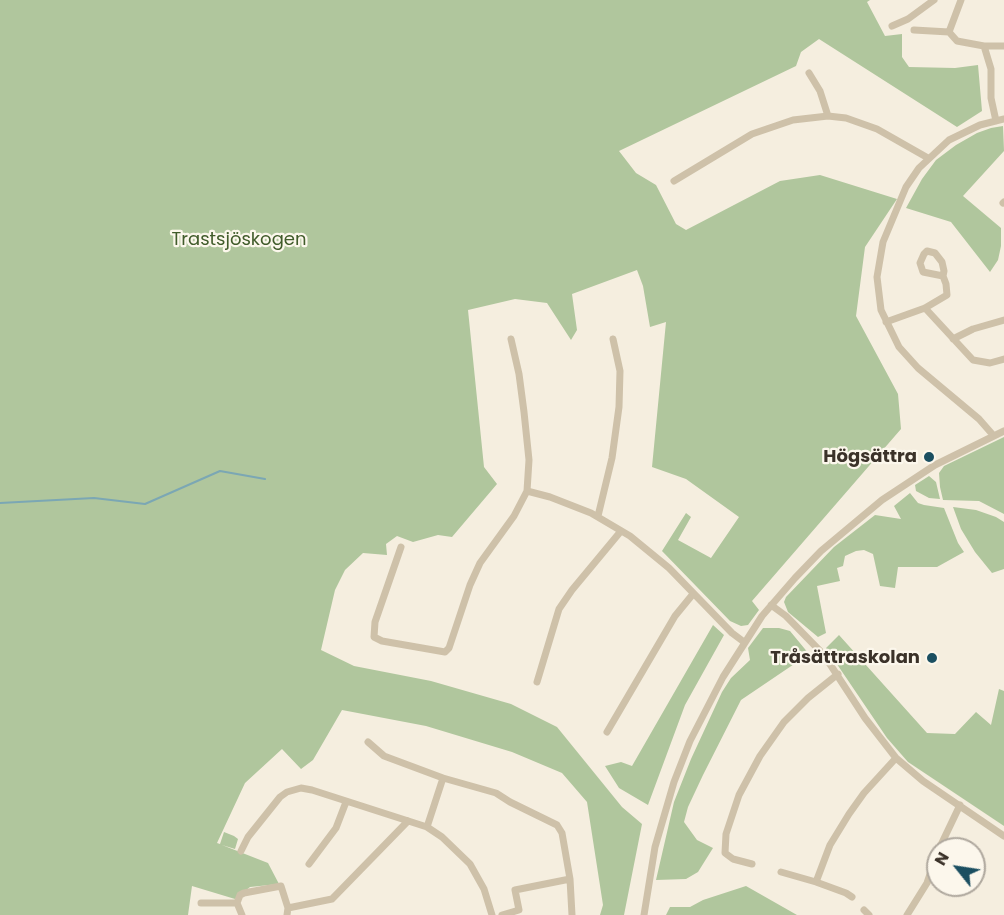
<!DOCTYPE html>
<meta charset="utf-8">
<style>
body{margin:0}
#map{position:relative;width:1004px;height:915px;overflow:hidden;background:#f5eedf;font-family:Poppins,sans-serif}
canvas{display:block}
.north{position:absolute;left:926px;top:837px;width:60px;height:60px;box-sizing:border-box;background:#fcf7ec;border:2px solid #afa89e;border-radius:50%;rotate:300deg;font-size:16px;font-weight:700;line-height:24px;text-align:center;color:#3b3229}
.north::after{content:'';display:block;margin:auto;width:21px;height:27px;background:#1b4f61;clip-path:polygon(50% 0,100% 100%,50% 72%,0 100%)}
</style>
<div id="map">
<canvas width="1004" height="915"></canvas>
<div class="north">N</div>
</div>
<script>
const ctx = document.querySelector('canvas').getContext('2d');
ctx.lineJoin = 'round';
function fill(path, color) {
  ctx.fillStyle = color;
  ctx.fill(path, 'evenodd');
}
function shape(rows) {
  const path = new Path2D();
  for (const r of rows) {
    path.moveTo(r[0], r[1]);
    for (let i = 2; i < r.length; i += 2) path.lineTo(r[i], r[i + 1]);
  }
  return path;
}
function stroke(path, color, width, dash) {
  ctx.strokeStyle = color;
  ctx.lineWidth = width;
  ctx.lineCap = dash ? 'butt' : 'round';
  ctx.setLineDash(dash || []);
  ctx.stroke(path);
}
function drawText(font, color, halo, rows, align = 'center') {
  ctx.font = font + ' Poppins,sans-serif';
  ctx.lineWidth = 4.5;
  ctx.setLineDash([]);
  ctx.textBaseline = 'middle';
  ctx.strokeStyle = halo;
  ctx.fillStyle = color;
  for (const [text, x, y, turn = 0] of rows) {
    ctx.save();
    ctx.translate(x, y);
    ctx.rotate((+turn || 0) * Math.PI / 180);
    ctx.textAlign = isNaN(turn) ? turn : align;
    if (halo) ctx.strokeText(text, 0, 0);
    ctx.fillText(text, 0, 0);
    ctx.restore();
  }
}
fill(shape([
 [0,0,870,0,867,2,885,36,902,34,902,57,909,67,955,68,978,65,982,111,957,127,819,39,801,52,796,66,619,151,636,173,656,185,676,224,686,230,780,181,820,175,897,199,865,247,856,316,898,394,901,429,752,601,759,610,748,625,741,626,730,621,662,551,686,513,691,517,678,540,711,558,739,517,686,479,652,467,666,322,650,327,643,286,637,270,572,294,577,330,571,340,547,303,515,299,468,310,484,467,497,484,452,537,438,535,413,542,397,536,386,544,387,555,363,553,345,570,335,590,321,650,354,666,431,681,511,704,557,727,622,807,642,824,624,915,600,915,603,905,587,802,562,773,512,752,426,726,342,710,313,760,301,769,282,749,245,783,217,843,220,844,224,832,234,836,238,839,235,849,222,845,268,863,279,884,250,887,235,899,192,886,188,915,0,915],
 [1003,126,1004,151,963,196,1001,228,1001,246,998,260,990,272,951,222,906,208,922,179,936,160,956,145,977,133,991,128],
 [1004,437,1004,514,979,501,943,500,940,487,939,473,944,466],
 [929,476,936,482,940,499,929,498,916,491,915,485],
 [910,493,918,503,924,505,944,508,958,543,964,552,937,567,898,567,895,588,880,586,873,554,864,550,856,551,845,556,843,566,837,568,840,581,817,586,826,633,818,637,788,612,784,602,786,597,834,547,875,515,901,519,894,506],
 [953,507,976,510,996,517,1004,522,1004,569,992,573,975,552,961,529],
 [713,625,724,635,685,705,648,805,619,788,605,766,621,762,632,766],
 [763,628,779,628,790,631,809,654,741,700,703,775,688,807,684,822,697,840,713,848,698,872,686,879,656,880,674,802,691,759,722,692,731,678,750,660,748,648],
 [839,635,927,733,955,734,976,712,991,725,999,689,1004,691,1004,826,908,762,887,738,826,648],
 [746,886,797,915,666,915,670,907,690,907,703,900]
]), '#b0c69d');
stroke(shape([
 [0,503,94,498,145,504,220,471,265,479]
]), '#7ba7b4', 2);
stroke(shape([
 [892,26,908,19,934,0],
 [914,30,949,32,957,41,984,46,1004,46],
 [949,32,961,0],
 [984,46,991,69,991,98,996,121],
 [809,73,820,91,828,116],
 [674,181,752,134,793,120,828,116,846,118,877,129,928,158],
 [1003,203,1004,202],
 [925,308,973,360,990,363,1004,359],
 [886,322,925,308,947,295,946,284,943,276,944,271,942,262,935,253,927,251,924,254,920,263,923,272,943,276],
 [953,339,973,329,1004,320],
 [993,435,979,419,918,368,899,347,881,310,877,277,883,242,906,187,919,168,949,140,980,125,1004,119],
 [527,491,550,497,591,513,630,536,669,568,732,633,744,642],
 [598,516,612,458,619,407,620,371,613,339],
 [401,547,375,622,374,637,382,641,445,652,449,648,470,585,480,563,514,516,527,491,529,460,524,412,519,374,511,339],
 [771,605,786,616,824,655,865,718,896,758,923,781,1004,836],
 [537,682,559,609,572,590,621,531],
 [607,732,675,616,693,594],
 [368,742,384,756,443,778,427,827],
 [443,778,496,793,510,802,557,825,562,833,570,879,515,890,519,910,502,915],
 [939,849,960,805],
 [241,851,248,837,280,797,287,792,301,788,312,790,427,827,442,837,470,864,484,889,492,915],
 [309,864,336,828,346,802],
 [752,864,733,859,725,853,726,834,739,795,760,756,784,722,808,698,838,674],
 [781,872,816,882,846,893,852,897],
 [570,879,572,915],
 [816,882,830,845,849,814,864,793,896,758],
 [201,903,237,903,240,895,244,893,281,886,288,908,287,915],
 [237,903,242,915],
 [288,908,332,899,408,821],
 [864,910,869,915],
 [644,915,655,847,674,782,690,741,723,677,762,616,795,578,821,551,882,500,935,465,1004,431],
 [907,915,927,883,938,851]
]), '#cec1a9', 7);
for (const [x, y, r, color] of [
 [929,457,6,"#1b4f61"],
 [932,658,6,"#1b4f61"]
]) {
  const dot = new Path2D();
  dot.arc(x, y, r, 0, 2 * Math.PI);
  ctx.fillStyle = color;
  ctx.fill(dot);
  stroke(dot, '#fcf7ec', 2);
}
drawText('18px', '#415c2b', '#fcf7ec', [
 ["Trastsjöskogen",239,240]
]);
drawText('bold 18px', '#3b3229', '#fcf7ec', [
 ["Högsättra",917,457],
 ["Tråsättraskolan",920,658]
], 'right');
</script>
